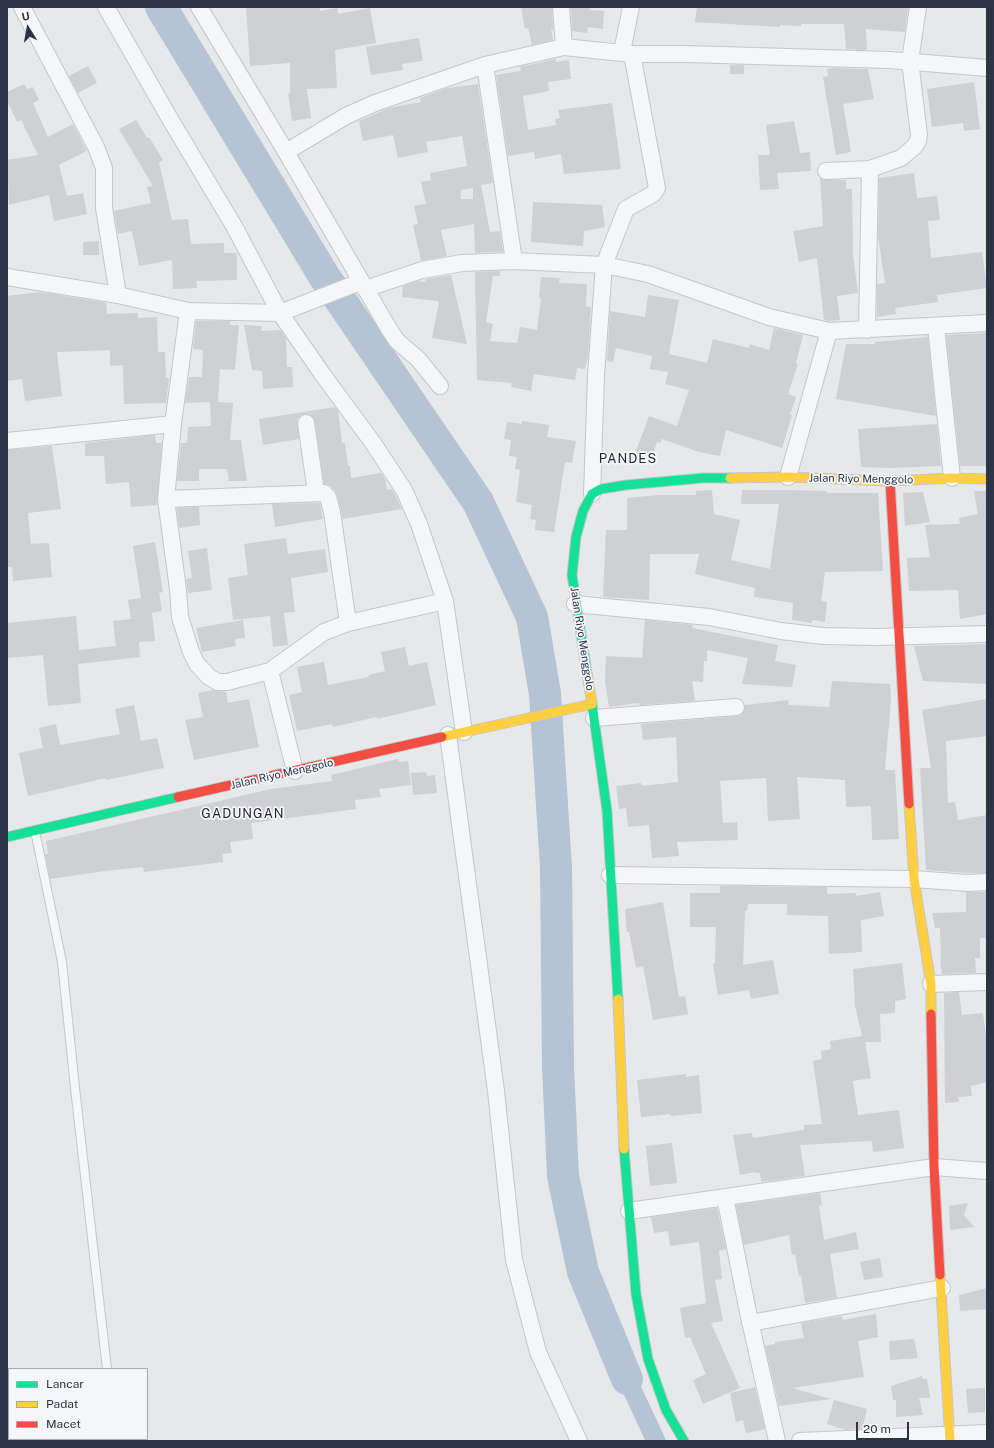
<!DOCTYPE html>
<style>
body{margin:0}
#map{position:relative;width:994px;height:1448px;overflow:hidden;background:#e6e8ea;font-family:"Public Sans",sans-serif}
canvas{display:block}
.frame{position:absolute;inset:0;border:8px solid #2b3445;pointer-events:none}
.legend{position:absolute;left:8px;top:1368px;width:140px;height:72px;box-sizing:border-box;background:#f4f6f9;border:1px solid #a4a8b1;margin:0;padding:5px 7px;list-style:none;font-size:12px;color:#2b3445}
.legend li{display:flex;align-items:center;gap:8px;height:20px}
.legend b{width:20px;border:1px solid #a4a8b1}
.north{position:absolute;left:8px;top:8px;width:40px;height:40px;-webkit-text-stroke:3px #f4f6f9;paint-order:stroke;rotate:349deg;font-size:11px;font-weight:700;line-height:16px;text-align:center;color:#2b3445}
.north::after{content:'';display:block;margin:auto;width:14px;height:18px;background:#2b3445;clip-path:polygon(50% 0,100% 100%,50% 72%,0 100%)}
.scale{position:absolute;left:856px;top:1422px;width:53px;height:18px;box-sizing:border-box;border:2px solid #2b3445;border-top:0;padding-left:5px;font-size:12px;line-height:14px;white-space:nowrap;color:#2b3445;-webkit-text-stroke:3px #f4f6f9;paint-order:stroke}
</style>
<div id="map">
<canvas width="994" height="1448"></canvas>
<div class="frame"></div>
<ul class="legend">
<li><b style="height:5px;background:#16e098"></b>Lancar</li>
<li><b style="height:5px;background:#ffcf43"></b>Padat</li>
<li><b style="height:5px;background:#f24e42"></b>Macet</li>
</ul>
<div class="north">U</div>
<div class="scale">20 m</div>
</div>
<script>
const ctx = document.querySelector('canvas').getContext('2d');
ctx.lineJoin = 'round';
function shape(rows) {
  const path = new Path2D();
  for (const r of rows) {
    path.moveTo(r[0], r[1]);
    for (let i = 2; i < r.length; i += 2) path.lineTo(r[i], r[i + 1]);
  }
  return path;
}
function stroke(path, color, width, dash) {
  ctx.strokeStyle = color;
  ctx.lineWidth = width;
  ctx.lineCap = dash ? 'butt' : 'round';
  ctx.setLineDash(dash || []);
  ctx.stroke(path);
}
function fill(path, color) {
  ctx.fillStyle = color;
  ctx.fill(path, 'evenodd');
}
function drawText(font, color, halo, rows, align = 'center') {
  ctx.font = font + ' "Public Sans",sans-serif';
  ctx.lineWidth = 3.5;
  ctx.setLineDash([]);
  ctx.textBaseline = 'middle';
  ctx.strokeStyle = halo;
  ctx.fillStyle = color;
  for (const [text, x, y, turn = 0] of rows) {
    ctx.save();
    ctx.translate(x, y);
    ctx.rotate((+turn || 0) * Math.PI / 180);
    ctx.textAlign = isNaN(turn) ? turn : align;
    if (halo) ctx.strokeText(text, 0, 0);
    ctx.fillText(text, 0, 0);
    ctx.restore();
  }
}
stroke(shape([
 [627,1379,656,1441]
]), '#b4c4d5', 19);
stroke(shape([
 [161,7,324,276,478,502,532,617,545,694,556,868,558,1067,563,1176,583,1272,627,1379]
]), '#b4c4d5', 32);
fill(shape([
 [246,7,320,7,320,11,337,8,338,14,370,8,376,43,335,50,337,88,307,89,311,118,292,121,288,93,290,93,290,63,250,66],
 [521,7,552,7,553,30,551,29,553,40,532,45,528,28,525,29],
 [571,7,590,7,590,10,604,11,603,29,588,27,587,33,572,31],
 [697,7,908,7,905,32,866,29,867,50,846,49,844,24,801,24,801,26,780,25,780,27,695,22],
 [419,38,423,61,402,64,403,70,371,75,366,47],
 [556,59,556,62,569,60,571,79,548,82,549,91,523,96,528,130,556,125,555,119,560,118,558,110,612,103,621,169,564,174,561,154,535,159,534,152,508,156,496,75,521,71,520,67],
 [730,65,744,65,744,74,730,74],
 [88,66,97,83,78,93,69,76],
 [833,68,868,69,874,99,843,104,851,152,836,155,823,77,828,76,827,69],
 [974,82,980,129,964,131,963,123,932,127,927,89],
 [24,84,27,89,33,87,39,100,33,103,48,137,73,124,87,151,59,165,67,196,83,193,87,214,54,221,49,195,9,205,7,160,38,155,21,120,17,122,7,101,7,92],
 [478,84,493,183,481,185,490,232,500,231,503,252,475,253,474,224,441,230,447,256,421,261,413,225,418,224,414,206,426,204,421,182,431,180,430,173,467,166,462,136,426,142,428,152,398,158,393,135,363,141,359,121,389,108,421,102,420,98,447,88],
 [473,188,473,199,461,199,461,190],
 [136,120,147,138,149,137,163,160,159,162,172,220,188,219,191,244,224,243,224,253,237,253,237,280,196,281,197,288,173,289,172,260,139,266,132,231,118,234,114,211,151,203,147,187,153,186,119,129],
 [794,121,800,153,810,152,811,171,777,173,779,189,760,190,758,155,770,155,766,125],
 [914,173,917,198,937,196,940,220,928,221,931,258,982,252,987,288,937,295,938,302,895,308,896,314,877,317,877,284,885,283,878,236,879,178],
 [820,178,826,180,846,180,846,189,852,189,853,255,858,293,837,296,840,320,828,321,824,320,817,258,799,262,793,231,823,226],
 [533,202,602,205,605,227,584,231,583,246,531,242],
 [99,241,99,255,83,255,83,242],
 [500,271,500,276,493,276,486,322,493,324,490,341,517,343,520,327,537,330,541,298,539,298,541,277,560,278,559,283,587,284,586,306,591,307,588,357,585,369,577,368,575,380,534,374,531,391,511,387,512,383,477,380,475,272],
 [451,275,467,344,432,338,439,303,437,301,402,297,403,286,418,281,426,282,425,279],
 [40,292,106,303,107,314,138,313,138,318,157,317,158,352,165,352,166,378,169,378,166,403,124,404,123,365,110,366,110,350,57,352,62,396,25,401,22,379,7,381,7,296],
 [648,295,679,300,669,354,707,363,713,339,749,348,750,344,769,350,774,328,803,335,796,363,798,364,788,394,796,397,790,415,792,415,782,448,726,430,720,456,699,452,662,439,660,443,657,442,652,457,636,451,649,416,677,426,689,390,665,384,668,372,650,369,652,356,616,348,613,362,607,361,610,311,645,317],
 [196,321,230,321,230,325,239,325,235,370,220,369,218,402,233,403,230,440,241,440,247,481,229,481,227,469,199,469,199,481,177,481,181,443,187,443,188,427,211,426,210,402,185,403,189,377,202,377,203,350,193,349],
 [244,325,262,326,261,331,280,330,286,338,287,367,292,367,293,387,263,389,262,371,252,370],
 [987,333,987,466,960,466,946,335],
 [928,337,936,416,836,399,846,344,875,344,875,342],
 [335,407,338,411,342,443,345,443,348,466,350,466,351,478,381,473,385,479,387,490,392,489,402,509,343,519,337,494,331,486,324,484,315,422,310,414,304,414,297,419,299,439,263,445,259,419],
 [522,421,549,425,547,437,576,441,572,463,565,462,554,532,535,530,536,520,530,519,532,505,516,502,520,470,515,469,517,457,509,456,511,440,504,439,507,422,522,424],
 [937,424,941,466,890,468,861,467,858,429],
 [155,435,156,443,162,443,157,505,131,507,129,482,106,484,104,456,85,456,85,443],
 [52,446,61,509,28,513,31,544,49,543,52,577,13,581,12,567,7,567,7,450],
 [712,490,714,514,740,520,731,560,770,569,779,504,741,504,742,490,788,490,827,491,827,493,878,493,883,571,825,572,821,601,827,602,825,622,812,620,812,623,792,620,793,603,754,597,755,588,695,574,699,554,650,554,649,600,603,597,606,530,627,530,627,498,658,495,696,495,696,491],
 [974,491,987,491,987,614,960,619,958,590,909,591,907,558,930,557,925,525,960,524,959,518,978,514],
 [923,492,930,522,905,526,903,493],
 [320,503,323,519,275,527,272,504],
 [199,507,200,525,179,528,177,508],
 [286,538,288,554,325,549,328,572,291,578,295,612,284,613,288,645,273,647,270,616,233,620,228,578,248,575,244,544],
 [155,542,163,592,159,593,162,611,152,613,155,641,139,642,140,657,78,664,81,703,48,706,43,655,7,658,7,623,76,616,79,650,116,646,113,621,131,619,128,600,141,598,133,546],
 [207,548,212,590,188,593,186,579,192,578,188,551],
 [243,620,245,638,235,639,236,646,202,652,196,628],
 [645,620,693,625,692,628,778,645,775,661,796,665,792,687,742,684,748,658,707,650,707,661,704,661,703,682,692,681,695,701,640,705,639,703,630,704,609,707,605,681,606,656,642,658],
 [987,644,987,684,923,681,914,646],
 [405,647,409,666,427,662,436,705,377,719,377,717,333,727,332,724,297,731,289,695,302,692,297,667,324,662,328,685,369,677,368,675,385,671,381,652],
 [832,681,890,684,891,700,885,770,895,770,899,839,872,840,871,806,846,807,845,780,797,777,800,819,768,821,766,778,720,781,723,823,737,822,738,840,677,842,679,856,652,858,649,825,628,827,626,808,619,809,616,786,641,783,642,786,678,782,676,737,643,740,641,724,737,716,744,711,745,705,789,700,788,705,829,707],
 [213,690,226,692,228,703,249,699,259,747,194,760,185,720,203,717,198,693],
 [987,699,987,736,946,741,948,803,955,802,958,820,987,815,987,873,968,873,926,870,920,768,931,768,922,710],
 [134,705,141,741,157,738,164,768,106,780,106,778,28,796,19,753,43,748,39,728,56,724,60,745,120,734,115,709],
 [398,759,399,762,408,761,411,785,379,789,381,797,355,800,356,809,251,823,253,839,230,842,232,853,222,854,223,862,144,872,143,867,105,871,50,879,45,854,48,854,46,841,271,789,332,781,331,775],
 [426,772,427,776,435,775,437,793,413,795,411,773],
 [720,886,827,887,827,894,856,893,856,896,880,892,884,916,861,920,862,952,829,954,828,916,787,915,787,904,748,904,747,911,745,911,743,965,773,960,779,994,751,999,749,990,718,995,713,964,715,963,716,927,690,927,690,893,720,893],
 [966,892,987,892,987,938,980,938,980,958,975,958,976,973,942,974,940,961,941,961,940,928,935,928,932,913,966,912],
 [663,902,679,997,685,996,688,1014,653,1020,643,966,636,968,629,932,627,932,625,909],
 [902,963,906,999,895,1001,895,1013,880,1014,881,1042,865,1042,871,1078,853,1081,858,1115,899,1110,904,1148,873,1152,872,1141,800,1145,805,1176,761,1182,760,1173,756,1173,756,1172,740,1175,733,1135,752,1133,753,1138,804,1130,804,1125,822,1124,813,1061,822,1059,821,1051,831,1049,830,1041,862,1036,855,1006,853,969],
 [959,992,962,1015,983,1013,986,1037,987,1037,987,1082,971,1086,972,1096,958,1097,959,1102,945,1103,944,993],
 [686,1074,686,1077,699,1075,702,1113,671,1116,670,1114,641,1117,637,1080],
 [672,1143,677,1183,650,1186,646,1146],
 [820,1193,822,1205,819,1206,824,1240,856,1232,859,1249,830,1254,837,1298,805,1303,801,1275,799,1276,795,1254,792,1255,789,1235,744,1245,736,1205],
 [968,1203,964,1215,974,1227,950,1230,949,1206],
 [717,1208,726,1249,719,1251,722,1279,715,1280,723,1321,711,1323,740,1388,703,1404,693,1380,706,1374,690,1337,685,1338,680,1308,706,1303,699,1242,670,1246,668,1231,654,1233,651,1217],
 [880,1258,883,1277,864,1280,860,1262],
 [987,1288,987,1309,960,1311,959,1295],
 [876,1314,878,1337,858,1341,864,1377,792,1388,831,1399,779,1406,765,1346,775,1344,775,1342,804,1338,801,1323,842,1316,843,1320],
 [914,1339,918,1358,890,1360,889,1341],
 [922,1376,922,1379,927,1379,930,1398,919,1398,923,1415,896,1417,896,1400,893,1400,891,1386],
 [755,1387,765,1429,746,1433,743,1420,736,1422,730,1393],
 [985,1388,985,1412,968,1413,966,1389],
 [834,1400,867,1409,862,1429,846,1430,827,1424]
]), '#ced0d3');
const lane = shape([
 [35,831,62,962,75,1088,107,1369],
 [116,1439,116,1441]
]);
const street = shape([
 [22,7,96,147,104,168,104,208,118,295],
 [106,7,170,119,234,226,280,313,360,282],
 [199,7,286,152,389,329,397,341,418,359,440,386],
 [561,7,564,47],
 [622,52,631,7],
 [485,65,514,261],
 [286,152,346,116,375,103,485,65,564,47,632,54,687,54,889,60,987,68],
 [826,171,870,169],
 [7,277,118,295,188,311,280,313,323,375,373,443,404,490,419,524,445,601,464,732],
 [365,289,422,270,462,263,514,261,604,265,648,274,769,317,829,331,987,323],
 [188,311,173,424,166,499,178,590,180,617,191,652,197,664,209,677,218,682,227,682,270,671,324,632,348,623,445,601],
 [936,327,952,478],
 [867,330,870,169,901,158,914,147,918,141,919,135,910,61,918,7],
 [306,423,316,492],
 [7,441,173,424],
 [788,477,829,331],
 [592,494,596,375,604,265,626,209,653,194,657,188,632,54],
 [166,499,324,493,328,497,332,512,348,623],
 [575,604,709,617,781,631,823,636,877,637,987,634],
 [270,671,295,771],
 [594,718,736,707],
 [448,735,496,1091,514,1260,538,1352,579,1441],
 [610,875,914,879,968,883,987,882],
 [931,984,987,982],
 [725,1197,748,1312,777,1441],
 [629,1211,934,1167,987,1171],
 [750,1323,942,1288],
 [800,1441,987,1433]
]);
const fast = shape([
 [587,673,572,575,576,537,583,511,592,494,601,489,626,485,703,478,730,478],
 [592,704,607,811,618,999],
 [7,837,178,797],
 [624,1149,636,1294,648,1359,666,1410,684,1441]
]);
const slow = shape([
 [730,478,788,477,890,481,952,478,987,479],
 [442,737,592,704,587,673],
 [909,804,914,879,931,984,931,1014],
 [618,999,624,1149],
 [940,1275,950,1441]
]);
const jam = shape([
 [890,481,909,804],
 [178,797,442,737],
 [931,1014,934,1167,940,1275]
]);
stroke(lane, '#c4c6c8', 10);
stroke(street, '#c4c6c8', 18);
stroke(fast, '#c4c6c8', 11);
stroke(slow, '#c4c6c8', 11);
stroke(jam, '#c4c6c8', 11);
stroke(lane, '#f5f6f7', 8);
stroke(street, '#f5f6f7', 16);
stroke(fast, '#16e098', 9);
stroke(slow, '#ffcf43', 9);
stroke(jam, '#f24e42', 9);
drawText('11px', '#2b3445', '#f4f6f9', [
 ["Jalan Riyo Menggolo",861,479,1],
 ["Jalan Riyo Menggolo",582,639,81],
 ["Jalan Riyo Menggolo",282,774,-13]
]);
ctx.letterSpacing = '1px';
drawText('13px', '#1d2536', '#f4f6f9', [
 ["PANDES",628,459],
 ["GADUNGAN",243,814]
]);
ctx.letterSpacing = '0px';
</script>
